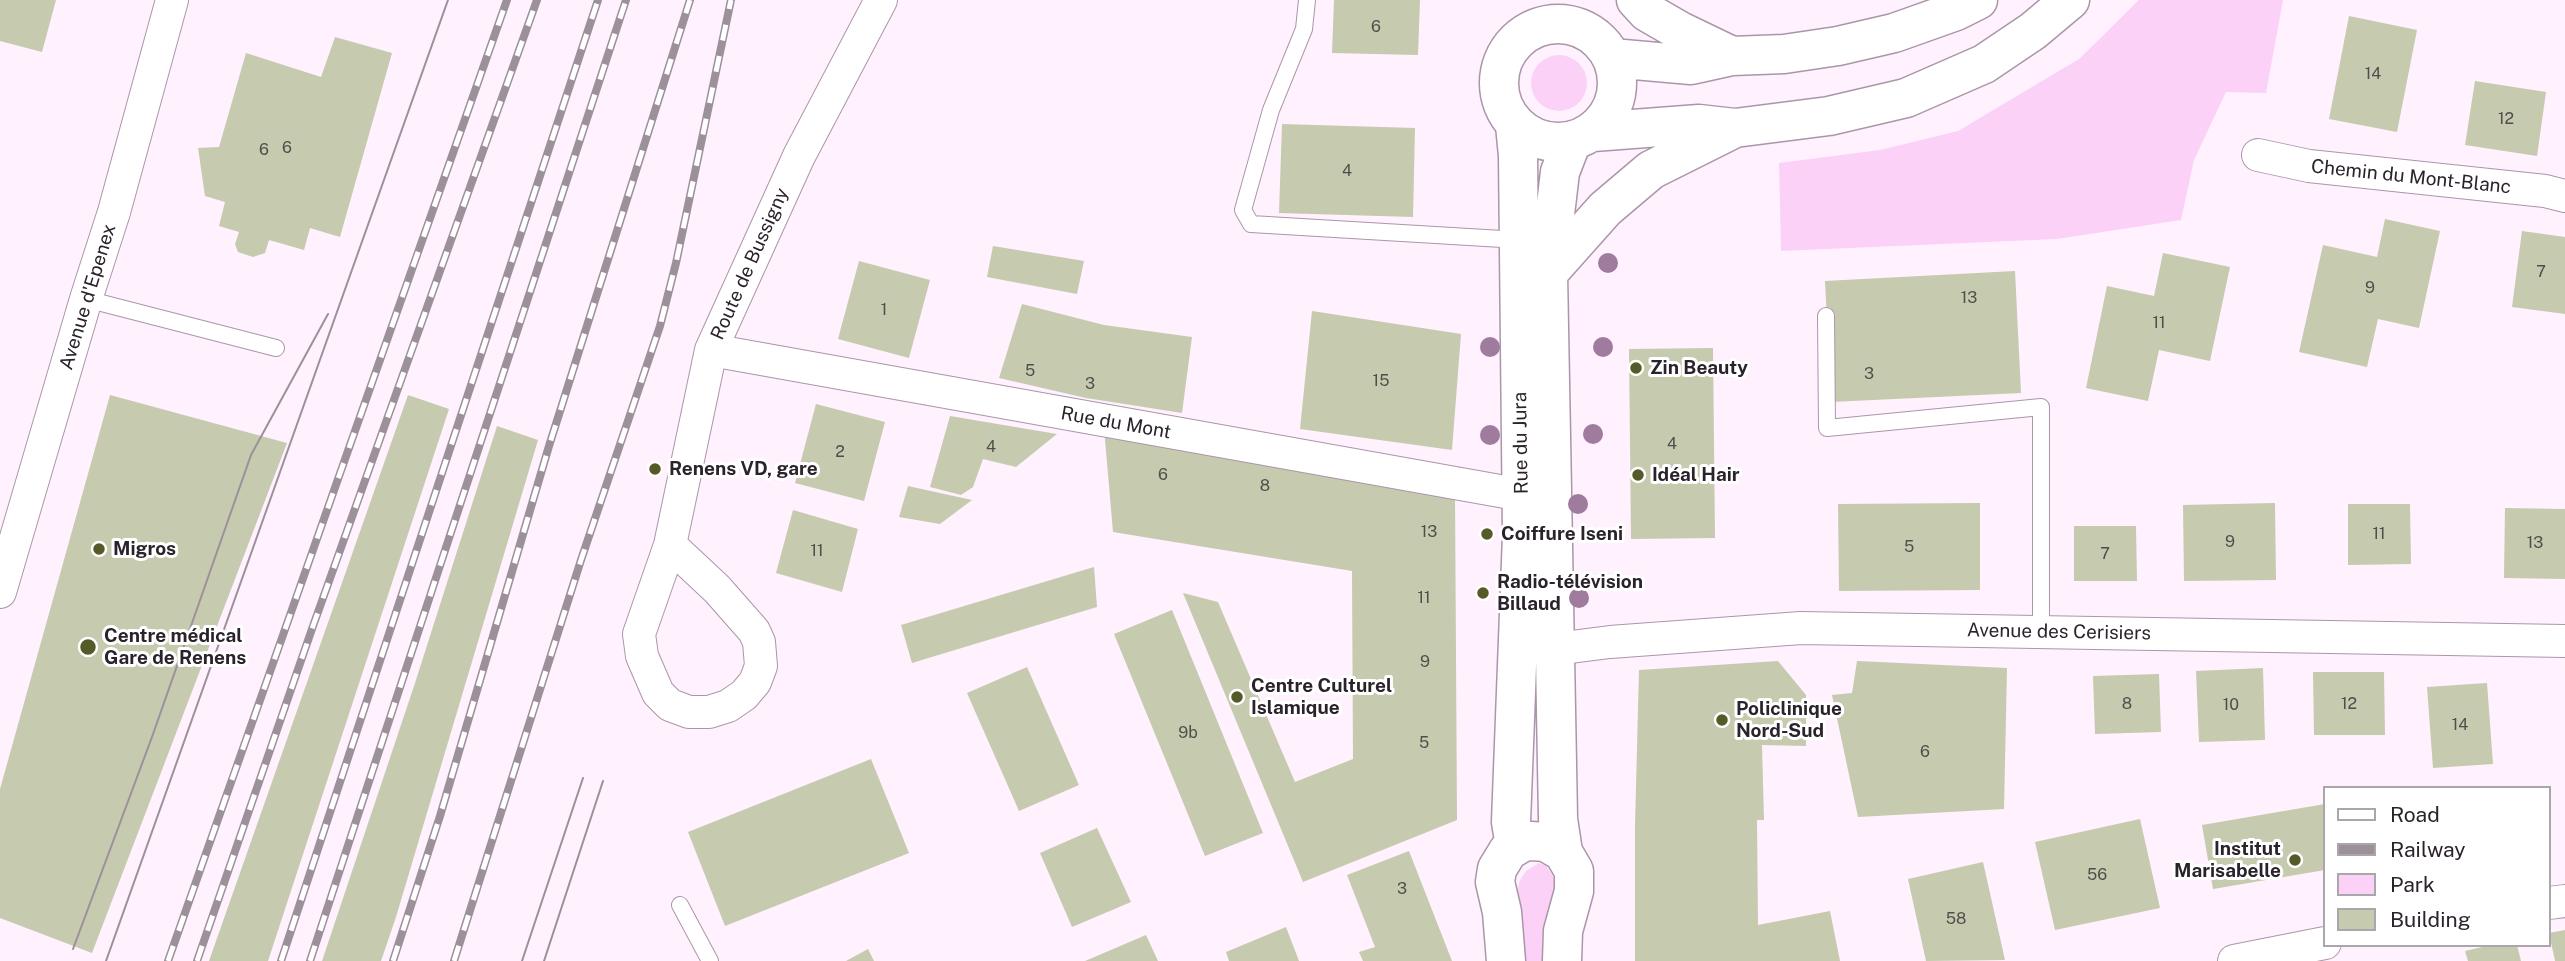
<!DOCTYPE html>
<meta charset="utf-8">
<style>
body{margin:0}
#map{position:relative;width:2565px;height:961px;overflow:hidden;background:#fff1fe;font-family:"Public Sans",sans-serif}
canvas{display:block}
.legend{position:absolute;left:2323px;top:786px;width:228px;height:161px;box-sizing:border-box;background:#fff;border:2px solid #aaa7aa;margin:0;padding:9px 12px;list-style:none;font-size:21px;color:#2b232b}
.legend li{display:flex;align-items:center;gap:14px;height:35px}
.legend b{width:35px;border:2px solid #aaa7aa}
</style>
<div id="map">
<canvas width="2565" height="961"></canvas>
<ul class="legend">
<li><b style="height:9px;background:#fff"></b>Road</li>
<li><b style="height:9px;background:#9c909b"></b>Railway</li>
<li><b style="height:19px;background:#fbd1f8"></b>Park</li>
<li><b style="height:19px;background:#c6caae"></b>Building</li>
</ul>
</div>
<script>
const ctx = document.querySelector('canvas').getContext('2d');
ctx.lineJoin = 'round';
function fill(path, color) {
  ctx.fillStyle = color;
  ctx.fill(path, 'evenodd');
}
function shape(rows) {
  const path = new Path2D();
  for (const r of rows) {
    if (r.length === 3) {
      path.moveTo(r[0] + r[2], r[1]);
      path.arc(r[0], r[1], r[2], 0, 2 * Math.PI);
      continue;
    }
    path.moveTo(r[0], r[1]);
    for (let i = 2; i < r.length; i += 2) path.lineTo(r[i], r[i + 1]);
  }
  return path;
}
function stroke(path, color, width, dash) {
  ctx.strokeStyle = color;
  ctx.lineWidth = width;
  ctx.lineCap = dash ? 'butt' : 'round';
  ctx.setLineDash(dash || []);
  ctx.stroke(path);
}
function drawText(font, color, halo, rows, align = 'center') {
  ctx.font = font + ' "Public Sans",sans-serif';
  ctx.lineWidth = 6;
  ctx.setLineDash([]);
  ctx.textBaseline = 'middle';
  ctx.strokeStyle = halo;
  ctx.fillStyle = color;
  for (const [text, x, y, turn = 0] of rows) {
    ctx.save();
    ctx.translate(x, y);
    ctx.rotate((+turn || 0) * Math.PI / 180);
    ctx.textAlign = isNaN(turn) ? turn : align;
    if (halo) ctx.strokeText(text, 0, 0);
    ctx.fillText(text, 0, 0);
    ctx.restore();
  }
}
fill(shape([
 [2139,0,2283,0,2266,93,2226,92,2194,160,2181,220,2057,239,1781,251,1779,163,1880,150,1958,131,2079,59],
 [1559,83,28],
 [1539,863,1546,866,1557,882,1546,961,1522,961,1517,891,1520,880,1526,871]
]), '#fbd1f8');
fill(shape([
 [0,0,56,0,42,52,0,41],
 [1334,0,1420,0,1418,55,1332,53],
 [2349,16,2417,30,2397,132,2329,119],
 [335,37,392,53,340,237,310,228,304,250,269,240,265,253,253,257,238,252,235,244,239,232,219,226,225,202,205,196,198,148,219,147,246,53,321,77],
 [2475,81,2546,92,2537,156,2465,145],
 [1282,124,1415,128,1413,217,1279,213],
 [2385,219,2440,231,2419,328,2378,319,2367,367,2299,352,2323,245,2377,257],
 [2522,231,2565,237,2565,314,2512,307],
 [993,246,1084,261,1077,294,987,277],
 [2163,253,2230,267,2210,361,2159,350,2148,401,2086,388,2107,286,2154,296],
 [859,261,930,280,909,358,838,339],
 [2015,271,2021,393,1831,402,1825,281],
 [1022,304,1104,325,1192,337,1182,413,1086,398,999,378],
 [1312,311,1461,334,1452,450,1300,429],
 [1713,348,1715,538,1631,539,1629,349],
 [110,395,287,443,92,953,0,918,0,789],
 [408,395,449,409,268,961,209,961],
 [816,404,885,422,864,501,795,483],
 [950,416,1057,434,1016,467,983,459,973,487,961,495,930,487],
 [497,426,538,440,396,917,381,961,322,961,415,683],
 [1104,428,1455,495,1457,820,1303,882,1183,593,1218,602,1295,782,1353,759,1352,571,1113,532],
 [908,486,972,500,940,524,899,517],
 [1980,503,1980,590,1839,591,1838,504],
 [2275,503,2276,580,2184,581,2183,505],
 [2348,504,2410,504,2411,564,2348,565],
 [2505,508,2565,509,2565,579,2504,578],
 [793,510,858,529,842,592,776,573],
 [2074,526,2136,526,2137,581,2074,581],
 [1094,567,1097,607,912,663,901,625],
 [1172,610,1263,833,1205,856,1114,634],
 [1778,661,1806,695,1806,746,1762,745,1764,820,1757,820,1758,925,1830,911,1840,961,1635,961,1635,825,1639,670],
 [1857,661,2007,668,2004,809,1858,817,1832,695,1852,693],
 [1027,667,1079,785,1019,811,967,693],
 [2263,668,2265,740,2199,742,2196,671],
 [2313,672,2384,672,2385,735,2314,735],
 [2159,674,2161,732,2095,734,2093,676],
 [2487,683,2493,764,2433,768,2427,687],
 [871,759,909,853,725,926,688,832],
 [2325,804,2325,870,2213,889,2202,825],
 [2140,819,2160,908,2055,930,2035,842],
 [1097,828,1131,902,1072,927,1040,853],
 [1409,851,1452,961,1363,961,1359,952,1375,947,1347,875],
 [1983,862,2005,960,1926,961,1908,879],
 [1286,927,1299,961,1229,961,1226,952],
 [2565,930,2565,961,2555,961,2549,933],
 [1146,935,1158,961,1085,961],
 [2491,945,2517,945,2521,961,2468,961,2465,951],
 [868,949,874,961,846,961]
]), '#c6caae');
const lane = shape([
 [1307,0,1304,29,1271,110,1243,210,1251,224,1519,240],
 [86,299,276,348],
 [1826,316,1827,428,2041,407,2041,632],
 [680,905,710,961]
]);
const street = shape([
 [2258,155,2309,166,2545,191,2565,196],
 [711,350,1522,495],
 [670,545,717,589,754,631,759,642,761,666,755,682,744,695,728,706,709,712,689,712,670,705,658,693,642,656,639,634,670,545,711,350,799,156,881,0],
 [0,592,86,299,114,212,172,0],
 [1555,649,1610,642,1801,628,2565,641],
 [2549,903,2565,901],
 [2234,961,2325,943]
]);
const secondary = shape([
 [1636,0,1647,12,1680,31,1732,56],
 [1558,83,59],
 [1612,58,1691,65,1732,56,1784,54,1838,46,1894,33,1956,11,1978,0],
 [1515,125,1518,156,1522,535,1511,822,1515,846],
 [1593,132,1699,124,1735,128,1829,116,1906,98,1984,64,2033,31,2070,0],
 [1548,273,1605,209,1651,170,1733,129],
 [1563,852,1558,819,1548,273,1560,172,1572,141],
 [1506,961,1502,912,1495,882,1497,869,1508,851,1523,842,1531,841,1546,842,1563,852,1574,871,1574,891,1563,931,1562,961]
]);
stroke(lane, '#ab96a9', 18);
stroke(street, '#ab96a9', 34);
stroke(secondary, '#ab96a9', 41);
stroke(lane, '#fff', 16);
stroke(street, '#fff', 32);
stroke(secondary, '#fff', 38);
stroke(shape([
 [73,949,152,737,251,455,328,314],
 [106,961,448,0],
 [522,961,583,778],
 [544,961,603,781]
]), '#9c909b', 2);
const rail = shape([
 [168,961,507,0],
 [197,961,313,626,537,0],
 [281,961,598,0],
 [310,961,626,0],
 [393,961,440,816,549,446,690,0],
 [454,961,581,560,660,326,676,263,731,0]
]);
stroke(rail, '#9c909b', 8);
stroke(rail, '#fff', 5, [16]);
ctx.fillStyle = '#9f7b9e';
for (const [x, y] of [
 [1608,263],
 [1490,347],
 [1603,347],
 [1593,434],
 [1490,435],
 [1578,504],
 [1579,598]
]) {
  ctx.beginPath();
  ctx.arc(x, y, 10, 0, 2 * Math.PI);
  ctx.fill();
}
for (const [x, y, r, color] of [
 [1636,368,7,"#555a28"],
 [655,469,7,"#555a28"],
 [1638,475,7,"#555a28"],
 [1487,534,7,"#555a28"],
 [99,549,7,"#555a28"],
 [1483,593,7,"#555a28"],
 [88,647,9,"#555a28"],
 [1237,697,7,"#555a28"],
 [1722,720,7,"#555a28"],
 [2295,860,7,"#555a28"]
]) {
  const dot = new Path2D();
  dot.arc(x, y, r, 0, 2 * Math.PI);
  ctx.fillStyle = color;
  ctx.fill(dot);
  stroke(dot, '#fff', 2.5);
}
drawText('16px', '#524d4c', null, [
 ["6",1376,27],
 ["14",2373,74],
 ["12",2506,119],
 ["6",287,148],
 ["6",264,150],
 ["4",1347,171],
 ["7",2541,272],
 ["9",2370,288],
 ["13",1969,298],
 ["1",884,310],
 ["11",2159,323],
 ["5",1030,371],
 ["3",1869,374],
 ["15",1381,381],
 ["3",1090,384],
 ["4",1672,444],
 ["4",991,447],
 ["2",840,452],
 ["6",1163,475],
 ["8",1265,486],
 ["13",1429,532],
 ["11",2379,534],
 ["9",2230,542],
 ["13",2535,543],
 ["5",1909,547],
 ["11",817,551],
 ["7",2105,554],
 ["11",1424,598],
 ["9",1425,662],
 ["8",2127,704],
 ["12",2349,704],
 ["10",2231,705],
 ["14",2460,725],
 ["9b",1188,733],
 ["5",1424,743],
 ["6",1925,752],
 ["56",2097,875],
 ["3",1402,889],
 ["58",1956,919]
]);
drawText('19px', '#2b232b', '#fff', [
 ["Chemin du Mont-Blanc",2411,177,6],
 ["Route de Bussigny",750,264,-66],
 ["Avenue d'Epenex",88,297,-73],
 ["Rue du Mont",1116,423,10],
 ["Rue du Jura",1521,443,-91],
 ["Avenue des Cerisiers",2059,632,1]
]);
drawText('bold 19px', '#2b232b', '#fff', [
 ["Zin Beauty",1650,368],
 ["Renens VD, gare",669,469],
 ["Idéal Hair",1652,475],
 ["Coiffure Iseni",1501,534],
 ["Migros",113,549],
 ["Radio-télévision",1497,582],
 ["Billaud",1497,604],
 ["Centre médical",104,636],
 ["Gare de Renens",104,658],
 ["Centre Culturel",1251,686],
 ["Islamique",1251,708],
 ["Policlinique",1736,709],
 ["Nord-Sud",1736,731],
 ["Institut",2281,849,"right"],
 ["Marisabelle",2281,871,"right"]
], 'left');
</script>
